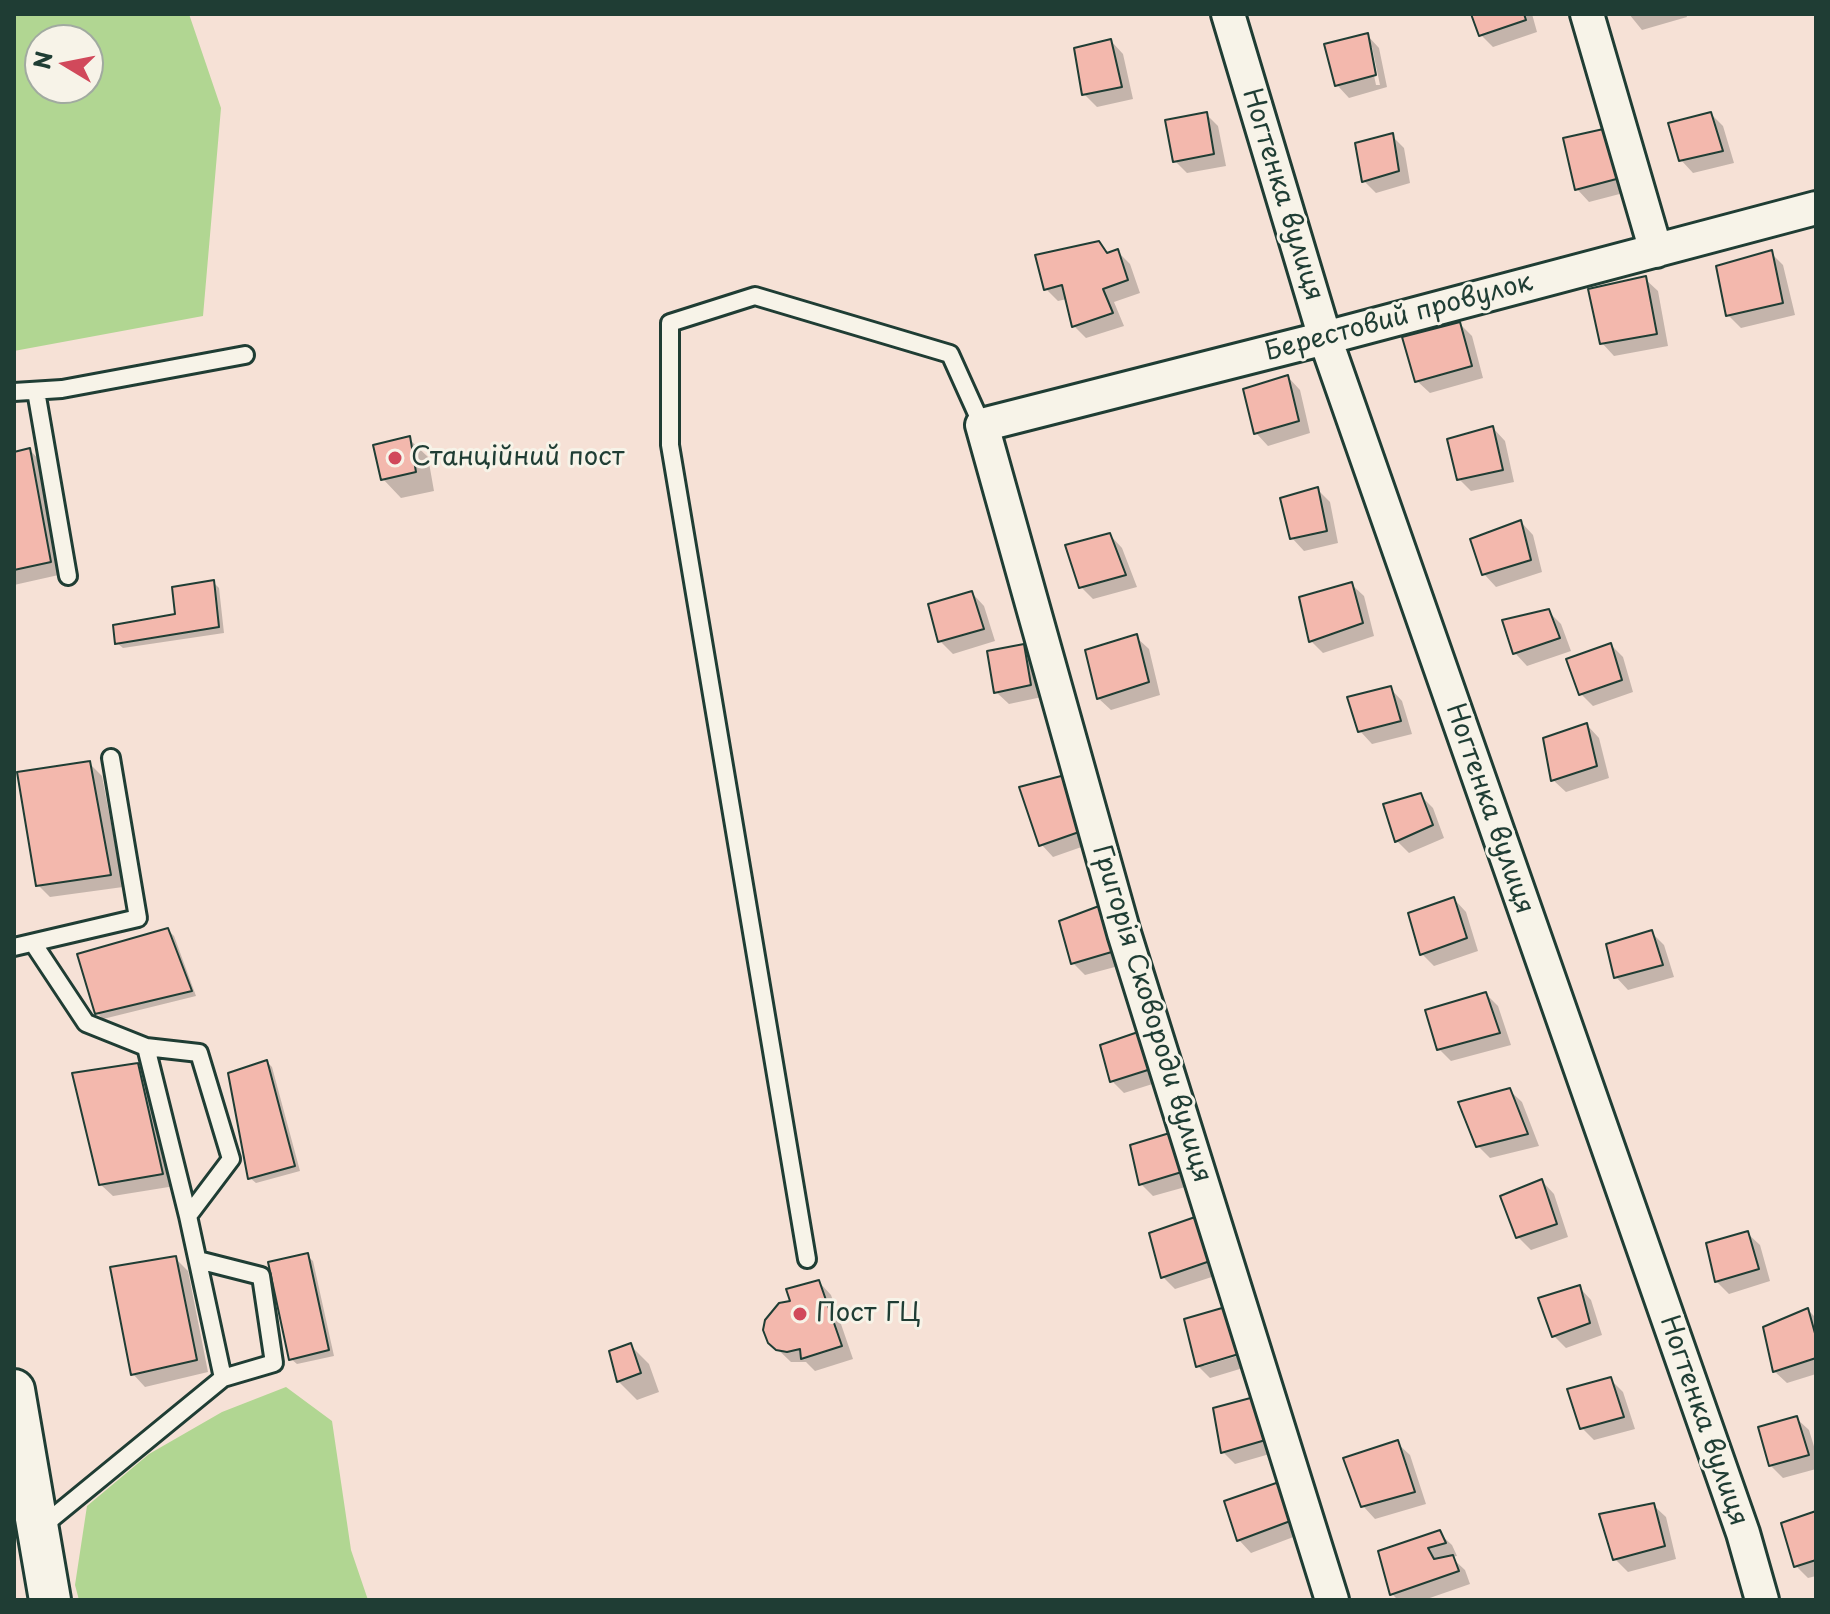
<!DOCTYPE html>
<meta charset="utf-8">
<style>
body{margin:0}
#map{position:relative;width:1830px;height:1614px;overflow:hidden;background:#f6e1d6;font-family:"Playpen Sans",sans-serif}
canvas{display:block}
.frame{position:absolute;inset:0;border:16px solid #1f3d34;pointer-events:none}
.north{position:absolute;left:24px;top:24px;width:80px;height:80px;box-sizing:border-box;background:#f7f3e8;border:2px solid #a1aaa0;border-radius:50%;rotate:280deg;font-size:22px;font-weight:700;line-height:32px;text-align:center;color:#1f3d34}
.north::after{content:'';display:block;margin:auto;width:28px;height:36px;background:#d1495b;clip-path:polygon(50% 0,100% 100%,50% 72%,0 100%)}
</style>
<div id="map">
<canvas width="1830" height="1614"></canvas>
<div class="frame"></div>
<div class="north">N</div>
</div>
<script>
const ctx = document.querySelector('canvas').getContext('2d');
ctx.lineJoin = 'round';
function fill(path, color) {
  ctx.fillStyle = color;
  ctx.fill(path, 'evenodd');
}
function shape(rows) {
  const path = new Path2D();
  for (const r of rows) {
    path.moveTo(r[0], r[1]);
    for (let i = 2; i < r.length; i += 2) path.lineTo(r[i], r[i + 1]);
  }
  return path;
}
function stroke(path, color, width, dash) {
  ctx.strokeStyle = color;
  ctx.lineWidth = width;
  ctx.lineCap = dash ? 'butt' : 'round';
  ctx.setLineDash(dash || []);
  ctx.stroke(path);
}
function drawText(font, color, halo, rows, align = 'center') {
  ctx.font = font + ' "Playpen Sans",sans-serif';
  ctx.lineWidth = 6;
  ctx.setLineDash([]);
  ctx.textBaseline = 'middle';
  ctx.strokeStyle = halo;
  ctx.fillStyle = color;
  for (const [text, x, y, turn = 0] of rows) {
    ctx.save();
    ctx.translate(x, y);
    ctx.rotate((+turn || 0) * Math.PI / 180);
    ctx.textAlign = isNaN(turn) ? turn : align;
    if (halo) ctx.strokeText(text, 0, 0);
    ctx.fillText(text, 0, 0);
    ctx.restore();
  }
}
fill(shape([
 [14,14,189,14,221,108,203,316,14,351],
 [40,40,88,40,88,88,40,88],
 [286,1387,332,1421,351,1550,368,1600,79,1600,75,1585,87,1506,149,1454,222,1412]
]), '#b1d692');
fill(shape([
 [1474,14,1532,14,1537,32,1493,47,1481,35],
 [1629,14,1686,14,1687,17,1642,30],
 [1367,35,1379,48,1387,87,1349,98,1337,85],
 [1368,47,1372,47,1380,85,1376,85],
 [1111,41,1123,54,1133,99,1097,107,1084,94],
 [1206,114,1218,126,1226,166,1187,173,1175,161],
 [1711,114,1723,126,1734,163,1693,173,1681,160],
 [1392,136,1404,148,1410,183,1376,193,1364,181],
 [1565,139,1635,190,1589,202,1577,189],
 [1098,243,1110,255,1118,252,1130,264,1140,293,1114,302,1124,326,1086,338,1074,326,1067,299,1058,301,1046,289],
 [1771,253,1783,265,1795,315,1741,328,1728,315],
 [1645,279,1658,291,1668,346,1614,356,1602,343],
 [1460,324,1472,336,1483,378,1430,393,1417,381],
 [1288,377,1300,390,1310,433,1268,446,1256,433],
 [1493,428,1505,441,1514,482,1471,491,1459,479],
 [409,439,428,457,434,491,401,498,383,479],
 [30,450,42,463,63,574,14,585,14,454],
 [1318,490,1330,502,1338,543,1304,551,1292,538],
 [1521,522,1533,535,1542,572,1496,587,1484,574],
 [1110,535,1122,548,1137,587,1093,599,1081,587],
 [213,582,219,588,224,633,123,648,117,643,177,616],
 [1351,584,1364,596,1374,636,1323,653,1311,641],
 [972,593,984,606,995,641,953,654,940,641,930,606],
 [1549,612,1561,624,1571,651,1527,666,1515,653],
 [1136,637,1149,649,1160,695,1111,710,1098,698],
 [1611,645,1623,657,1633,692,1593,706,1580,693],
 [1023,646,1036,659,1042,697,1009,704,996,692],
 [1390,688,1402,701,1412,734,1372,744,1360,731],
 [1587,725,1599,738,1609,778,1566,792,1553,780],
 [90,764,102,776,123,887,50,897,38,885],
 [1064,777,1090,844,1053,857,1041,844],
 [1420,795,1433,808,1444,838,1409,853,1397,841],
 [1454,899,1466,912,1478,951,1434,966,1422,954],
 [1099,908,1111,920,1126,964,1085,975,1073,963],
 [168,930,174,936,196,996,103,1019,97,1013],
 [1651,932,1664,945,1674,977,1628,990,1616,977],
 [1486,994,1498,1006,1511,1045,1451,1061,1439,1049],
 [1141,1033,1162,1081,1124,1093,1112,1081],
 [267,1062,272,1067,300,1171,256,1183,250,1178],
 [137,1065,150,1077,175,1186,113,1196,100,1184],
 [1509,1090,1522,1102,1539,1146,1490,1158,1478,1146],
 [1172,1134,1196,1184,1153,1196,1141,1184],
 [1542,1181,1554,1194,1568,1237,1531,1250,1518,1237,1503,1197],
 [1197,1218,1224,1273,1175,1289,1163,1277],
 [1747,1233,1760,1245,1770,1281,1729,1294,1716,1281],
 [307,1256,313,1261,334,1356,297,1364,291,1359],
 [175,1258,188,1271,208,1372,145,1387,133,1374],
 [819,1282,831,1295,853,1359,815,1371,806,1362,791,1362,770,1342,793,1303],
 [1579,1287,1591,1300,1602,1335,1566,1348,1554,1336],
 [1808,1310,1816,1318,1816,1374,1787,1383,1774,1371],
 [630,1345,649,1364,659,1392,637,1400,618,1381],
 [1250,1352,1253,1365,1210,1378,1198,1366,1204,1362,1204,1366],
 [1610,1379,1623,1392,1635,1429,1594,1440,1582,1428],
 [1258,1398,1280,1451,1235,1464,1223,1452],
 [1796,1418,1809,1430,1816,1453,1816,1469,1783,1478,1770,1465],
 [1397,1443,1410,1455,1426,1504,1375,1519,1363,1506],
 [1282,1483,1304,1533,1251,1553,1239,1540],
 [1653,1505,1666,1517,1676,1559,1628,1572,1615,1559],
 [1816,1513,1816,1576,1808,1578,1796,1566],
 [1439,1533,1452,1545,1457,1556,1451,1557,1465,1570,1470,1584,1424,1600,1398,1600,1392,1594,1380,1552]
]), '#0003');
const building = shape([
 [1471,14,1524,14,1526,20,1479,36,1471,14],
 [1368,33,1376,75,1335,86,1324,44,1368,33],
 [1111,39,1122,87,1082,95,1074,48,1111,39],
 [1207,112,1214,154,1173,162,1165,120,1207,112],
 [1711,112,1723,151,1679,161,1668,123,1711,112],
 [1608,128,1624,177,1575,190,1563,138,1608,128],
 [1393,133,1399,171,1362,182,1355,143,1393,133],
 [1099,241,1107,253,1118,249,1128,280,1103,289,1113,313,1072,327,1062,285,1044,290,1035,255,1099,241],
 [1772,250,1783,303,1726,316,1716,266,1772,250],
 [1646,276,1657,334,1600,344,1588,289,1646,276],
 [1460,322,1472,366,1415,382,1402,337,1460,322],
 [1288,375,1299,421,1254,434,1243,389,1288,375],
 [1493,426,1503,470,1457,480,1447,439,1493,426],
 [410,436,416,472,381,480,373,445,410,436],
 [30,448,51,562,14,570,14,452,30,448],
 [1318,487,1327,531,1290,539,1280,498,1318,487],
 [1521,520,1531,560,1482,575,1470,539,1521,520],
 [1110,533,1126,575,1079,588,1065,545,1110,533],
 [214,580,219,627,115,644,113,625,175,614,172,587,214,580],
 [1352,582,1363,623,1309,642,1299,597,1352,582],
 [972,591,984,629,938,642,928,604,972,591],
 [1549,609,1560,638,1513,654,1502,620,1549,609],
 [1137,634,1149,682,1097,699,1085,650,1137,634],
 [1611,643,1622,680,1579,695,1566,659,1611,643],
 [1024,644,1031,685,994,693,987,651,1024,644],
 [1391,686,1401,721,1358,732,1347,697,1391,686],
 [1587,723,1597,766,1551,781,1543,738,1587,723],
 [90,761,111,875,36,886,17,772,90,761],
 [1065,775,1079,832,1039,846,1019,787,1065,775],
 [1421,793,1433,825,1395,842,1383,804,1421,793],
 [1454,897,1467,938,1420,955,1408,913,1454,897],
 [1099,906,1115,951,1071,964,1059,921,1099,906],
 [168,928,192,991,95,1014,77,954,168,928],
 [1652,930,1663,965,1614,978,1606,944,1652,930],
 [1486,992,1500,1033,1437,1050,1425,1010,1486,992],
 [1141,1031,1151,1069,1110,1082,1100,1045,1141,1031],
 [267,1060,295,1166,248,1179,228,1073,267,1060],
 [138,1063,163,1174,99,1185,72,1073,138,1063],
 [1510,1088,1528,1134,1476,1147,1458,1102,1510,1088],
 [1173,1132,1185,1171,1139,1185,1130,1145,1173,1132],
 [1542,1179,1557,1224,1516,1238,1500,1196,1542,1179],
 [1198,1216,1213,1260,1161,1278,1149,1233,1198,1216],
 [1748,1231,1759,1269,1715,1282,1706,1243,1748,1231],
 [308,1253,329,1350,289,1360,268,1262,308,1253],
 [176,1256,197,1360,131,1375,110,1267,176,1256],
 [819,1280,842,1346,801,1359,800,1349,787,1352,776,1350,768,1343,763,1330,765,1320,779,1303,790,1301,786,1289,819,1280],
 [1580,1285,1590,1323,1552,1337,1538,1298,1580,1285],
 [1229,1306,1242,1353,1196,1367,1184,1319,1229,1306],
 [1808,1308,1816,1337,1816,1358,1773,1372,1763,1327,1808,1308],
 [631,1343,641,1373,617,1382,609,1351,631,1343],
 [1611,1377,1624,1417,1580,1429,1567,1389,1611,1377],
 [1258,1396,1269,1439,1221,1453,1213,1408,1258,1396],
 [1797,1416,1809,1455,1769,1466,1758,1427,1797,1416],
 [1398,1440,1415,1492,1361,1507,1343,1458,1398,1440],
 [1282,1481,1293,1520,1237,1541,1224,1501,1282,1481],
 [1654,1503,1665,1546,1613,1560,1599,1514,1654,1503],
 [1816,1511,1816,1560,1794,1567,1781,1523,1816,1511],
 [1440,1530,1446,1543,1428,1548,1434,1559,1453,1555,1459,1571,1390,1595,1378,1551,1440,1530]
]);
fill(building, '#f3b8ad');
stroke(building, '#1f3d34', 2);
const service = shape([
 [36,391,68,576],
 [14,392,62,389,245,355],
 [33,943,86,1023,146,1047,199,1053,231,1159,188,1216,223,1378,40,1528],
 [14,947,138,918,111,758],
 [146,1047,188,1216],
 [807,1259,670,445,670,323,755,296,950,354,982,425],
 [198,1260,261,1276,274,1363,223,1378]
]);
const minor = shape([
 [1228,14,1325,338,1743,1533,1762,1600],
 [1587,14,1656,251],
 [1332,1600,1124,933,982,425,1325,338,1816,208]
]);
const tertiary = shape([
 [14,1390,50,1600]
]);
stroke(service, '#1f3d34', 22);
stroke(minor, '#1f3d34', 38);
stroke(tertiary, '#1f3d34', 46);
stroke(service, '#f7f3e8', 16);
stroke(minor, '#f7f3e8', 32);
stroke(tertiary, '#f7f3e8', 40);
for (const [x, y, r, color] of [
 [395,458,8,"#d1495b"],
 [800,1314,8,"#d1495b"]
]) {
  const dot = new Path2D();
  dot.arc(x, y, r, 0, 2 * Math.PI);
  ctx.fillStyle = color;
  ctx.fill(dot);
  stroke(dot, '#f7f3e8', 3);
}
drawText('26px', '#1f3d34', '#f7f3e8', [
 ["Ногтенка вулиця",1282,195,73],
 ["Берестовий провулок",1399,318,-15],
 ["Ногтенка вулиця",1489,809,71],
 ["Григорія Сковороди вулиця",1151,1014,73],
 ["Ногтенка вулиця",1703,1421,71]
]);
drawText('26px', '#1f3d34', '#f7f3e8', [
 ["Станційний пост",411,458],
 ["Пост ГЦ",816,1314]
], 'left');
</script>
